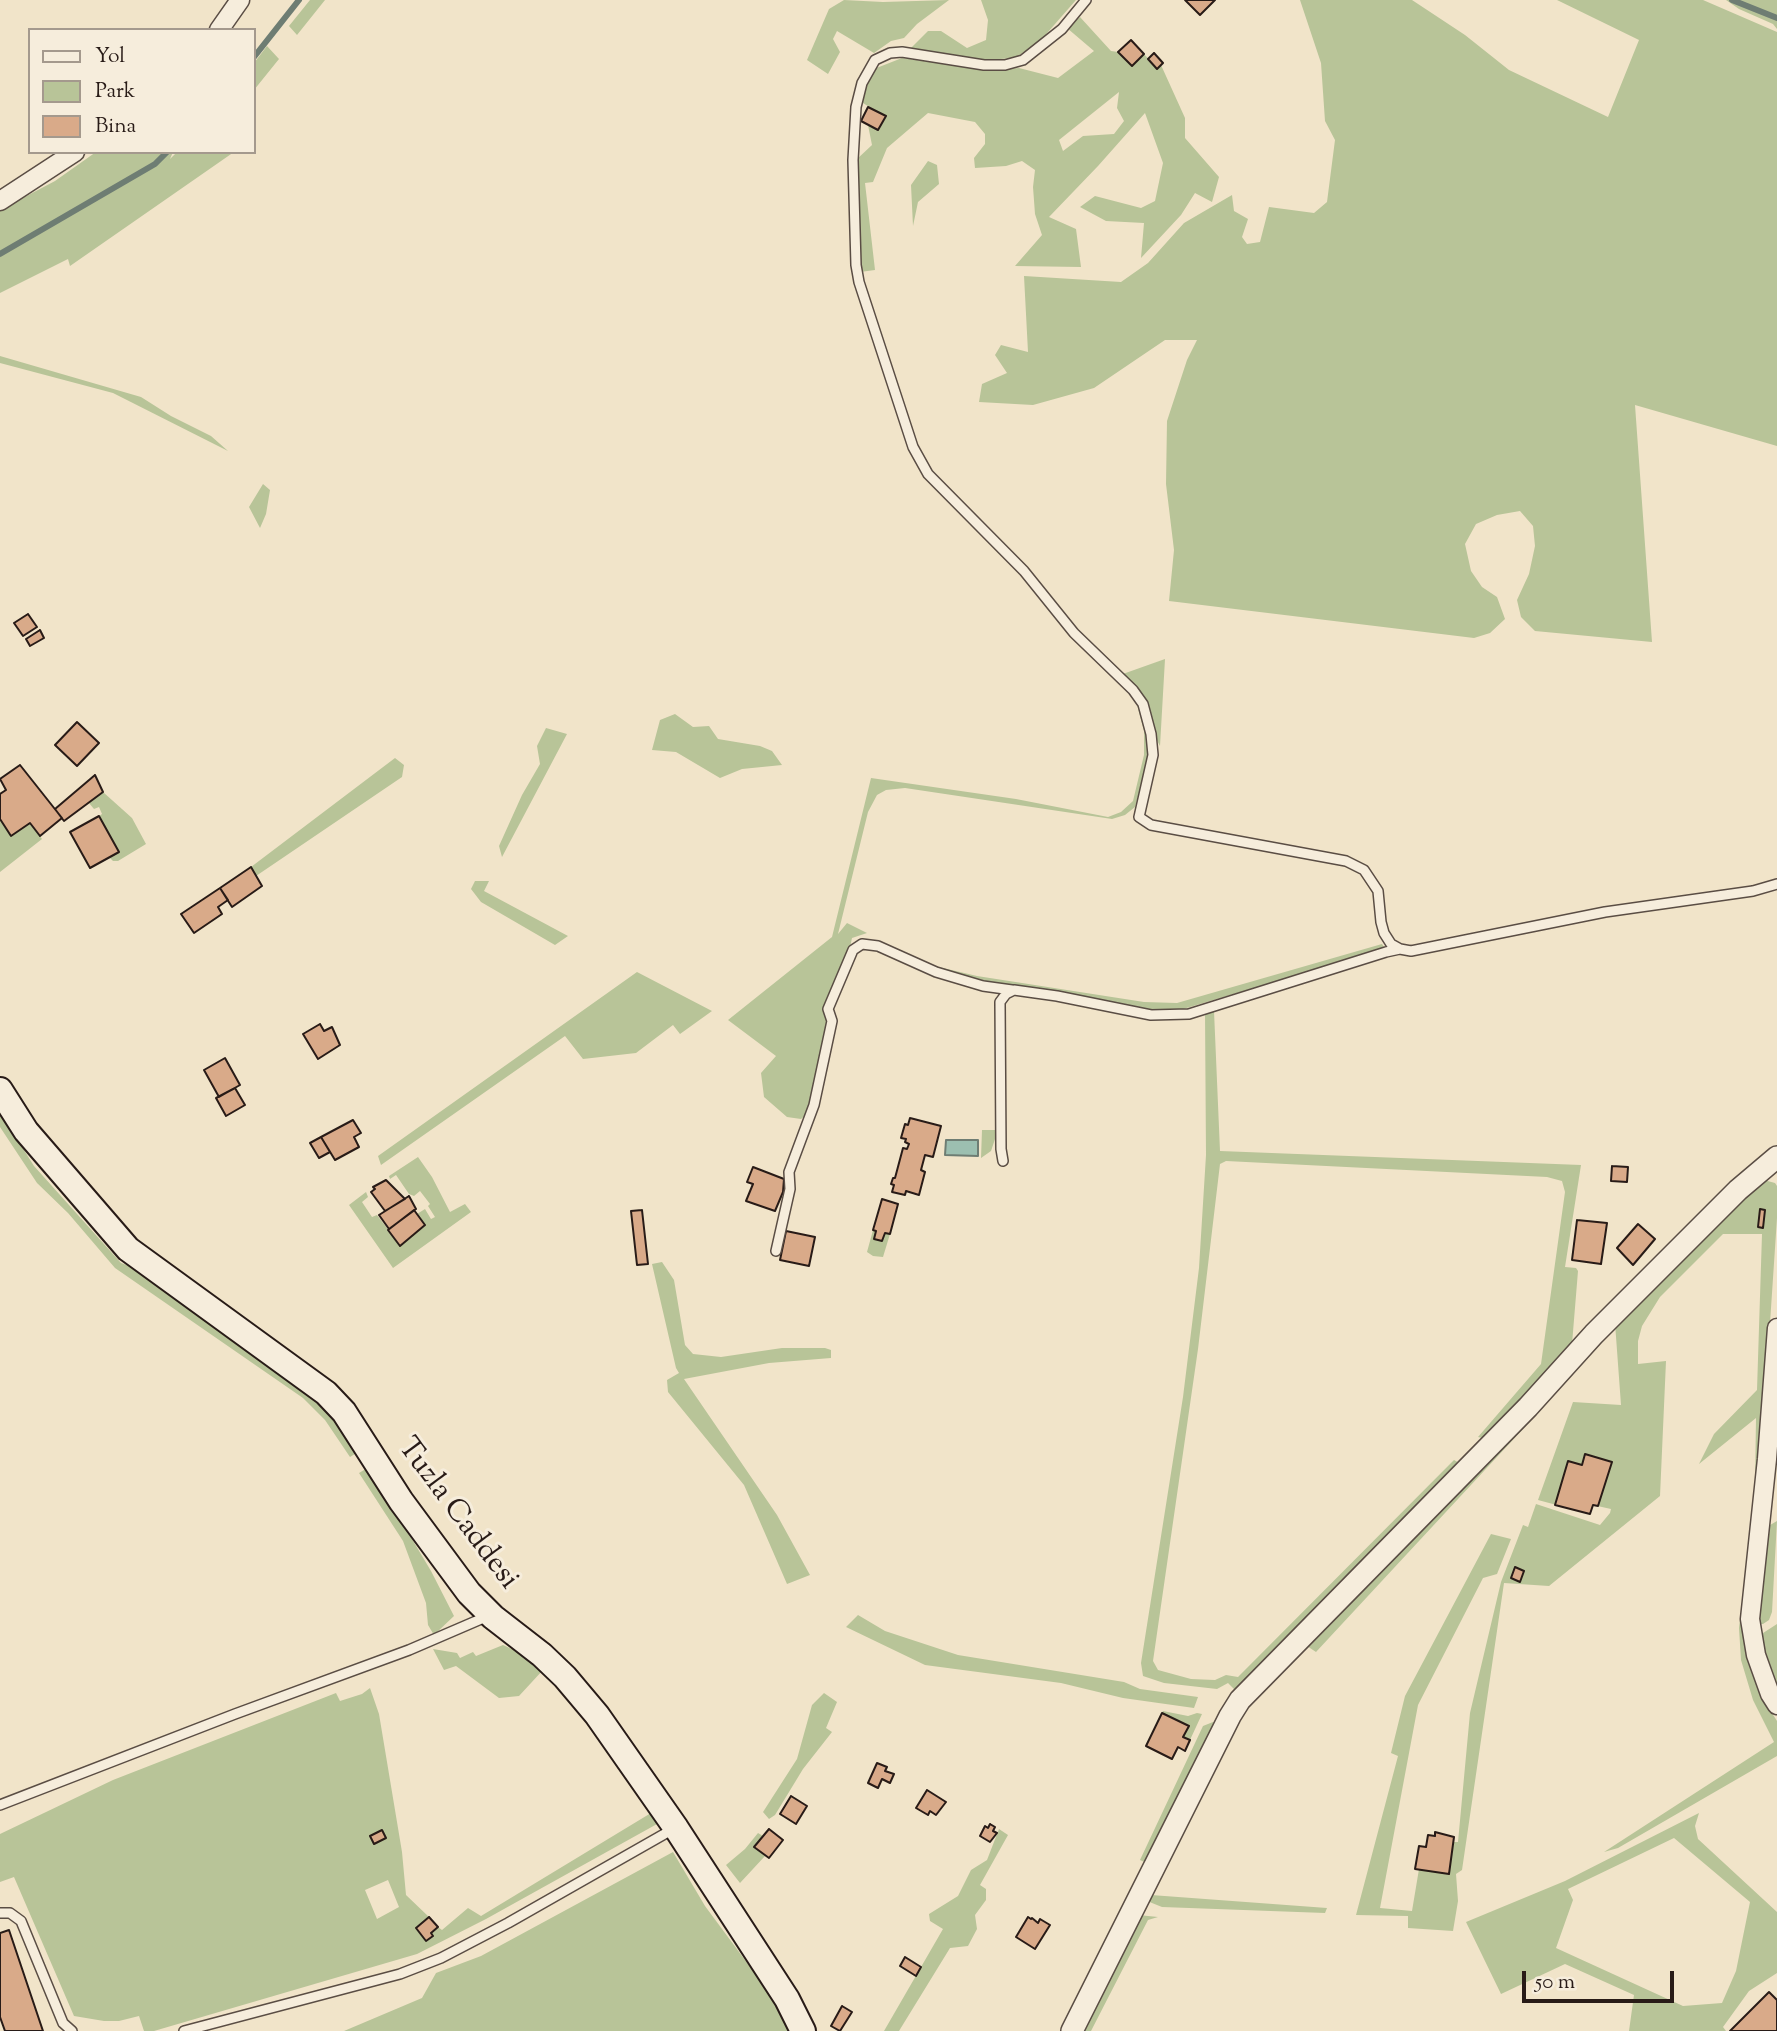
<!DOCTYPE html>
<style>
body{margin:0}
#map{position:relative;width:1777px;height:2031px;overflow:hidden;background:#f1e4c9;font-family:"Sorts Mill Goudy",serif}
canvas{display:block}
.legend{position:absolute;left:28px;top:28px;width:228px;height:126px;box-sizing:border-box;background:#f6eddc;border:2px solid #a4998d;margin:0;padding:9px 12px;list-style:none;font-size:21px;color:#281b17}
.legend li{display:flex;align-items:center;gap:14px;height:35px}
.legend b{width:35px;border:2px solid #a4998d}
.scale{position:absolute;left:1522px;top:1971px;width:152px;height:32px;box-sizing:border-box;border:4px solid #281b17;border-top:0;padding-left:9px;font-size:21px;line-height:24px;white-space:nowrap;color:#281b17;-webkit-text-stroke:5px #f6eddc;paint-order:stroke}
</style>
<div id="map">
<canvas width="1777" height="2031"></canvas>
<ul class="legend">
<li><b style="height:9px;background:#f6eddc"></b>Yol</li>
<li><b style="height:19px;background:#b8c498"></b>Park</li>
<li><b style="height:19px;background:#d9aa89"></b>Bina</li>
</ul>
<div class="scale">50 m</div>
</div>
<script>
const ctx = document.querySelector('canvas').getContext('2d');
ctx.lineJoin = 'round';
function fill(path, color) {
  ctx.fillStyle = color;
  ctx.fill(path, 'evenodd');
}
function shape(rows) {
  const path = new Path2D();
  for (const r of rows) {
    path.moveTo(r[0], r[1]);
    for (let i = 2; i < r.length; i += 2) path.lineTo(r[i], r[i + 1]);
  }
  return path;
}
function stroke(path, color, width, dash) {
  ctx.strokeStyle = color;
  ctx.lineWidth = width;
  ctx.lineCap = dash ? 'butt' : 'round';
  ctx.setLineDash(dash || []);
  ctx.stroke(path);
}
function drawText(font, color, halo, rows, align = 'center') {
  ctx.font = font + ' "Sorts Mill Goudy",serif';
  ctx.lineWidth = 6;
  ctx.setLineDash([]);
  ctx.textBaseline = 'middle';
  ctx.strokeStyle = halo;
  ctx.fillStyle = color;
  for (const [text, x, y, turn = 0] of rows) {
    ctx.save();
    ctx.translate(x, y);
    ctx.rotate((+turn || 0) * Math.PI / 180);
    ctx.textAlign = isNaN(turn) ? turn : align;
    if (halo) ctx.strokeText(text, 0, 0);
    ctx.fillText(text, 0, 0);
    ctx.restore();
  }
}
fill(shape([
 [310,0,325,0,297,35,289,26],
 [844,0,883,2,949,0,917,24,904,38,891,41,874,53,837,31,833,39,840,52,828,74,807,60,829,9],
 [981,0,1076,0,1041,40,1015,58,986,60,955,58,909,50,928,31,941,31,967,48,986,40,988,20],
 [1300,0,1412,0,1465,35,1509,70,1608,117,1639,40,1557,0,1703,0,1777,32,1777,446,1635,405,1652,642,1535,631,1521,617,1517,600,1529,574,1535,546,1533,526,1520,511,1497,515,1476,524,1465,544,1471,571,1482,587,1497,597,1505,619,1490,633,1474,638,1169,601,1174,550,1166,484,1167,421,1187,360,1197,340,1165,340,1094,388,1033,405,979,402,982,384,1007,373,995,355,1001,345,1028,352,1024,276,1121,282,1148,263,1184,223,1232,195,1234,211,1248,219,1242,237,1247,244,1260,242,1269,207,1314,213,1327,202,1335,140,1325,121,1321,63],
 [1726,0,1777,0,1777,29,1773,24,1739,9],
 [1080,17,1111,51,1118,52,1132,66,1144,54,1157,68,1161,65,1185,118,1185,138,1219,177,1212,202,1195,193,1181,215,1141,258,1144,223,1106,221,1080,207,1095,196,1141,208,1155,201,1163,163,1145,113,1098,166,1049,217,1076,229,1081,267,1015,266,1042,235,1035,214,1033,187,1035,170,1022,161,1006,166,975,168,974,158,985,144,985,134,975,122,928,113,887,148,873,182,865,183,875,270,860,272,856,160,872,145,868,125,878,130,885,117,863,103,863,90,874,69,902,58,989,70,1019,68,1058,78,1094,51,1067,28],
 [1119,92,1117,108,1124,121,1114,134,1083,136,1063,151,1059,140],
 [267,46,279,59,254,90,254,63],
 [96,152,173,152,170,159,177,152,234,152,70,266,68,259,0,293,0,210,55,181],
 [928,161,937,165,939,184,918,202,913,226,911,185],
 [0,356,141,397,171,416,211,436,228,451,113,393,0,363],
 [263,484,270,490,266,514,260,528,249,507],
 [1165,659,1160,746,1152,731,1146,705,1120,675],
 [1136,701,1142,710,1149,742,1149,758,1135,807,1125,815,1112,819,905,788,886,790,877,795,868,812,838,934,847,923,867,933,852,938,849,952,823,1012,829,1021,811,1111,801,1119,787,1117,764,1097,761,1073,776,1056,728,1020,832,937,871,778,1016,799,1108,817,1121,812,1133,801,1144,755,1144,731],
 [675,714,693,727,709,726,718,739,760,746,772,751,782,765,742,769,720,778,676,752,652,750,660,720],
 [546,728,567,734,502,857,499,846,522,795,540,764,537,746],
 [395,758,404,765,402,777,256,876,251,867],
 [103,792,132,818,146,844,118,861,113,861,109,857,118,852,99,816,102,814,99,807,94,809,89,803],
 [0,819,11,835,30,823,42,839,0,872],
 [475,881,489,881,484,891,568,936,555,945,481,902,471,889],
 [1382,944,1385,949,1173,1012,1155,1012,1077,995,982,984,926,964,977,976,1144,1002,1177,1003],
 [637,972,712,1011,680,1034,673,1025,636,1053,583,1059,565,1036,381,1165,378,1156],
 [1214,1011,1220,1151,1581,1165,1565,1267,1576,1268,1578,1271,1572,1344,1487,1439,1478,1437,1541,1364,1565,1192,1562,1181,1547,1177,1226,1161,1220,1164,1198,1349,1153,1661,1158,1670,1191,1679,1215,1680,1226,1675,1238,1677,1454,1460,1463,1465,1238,1693,1228,1683,1217,1689,1164,1683,1143,1676,1141,1663,1183,1397,1199,1268,1206,1155,1205,1013],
 [0,1112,34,1166,121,1263,135,1268,333,1411,358,1452,350,1457,325,1420,303,1398,115,1268,68,1213,37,1183,0,1127],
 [982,1130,998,1130,991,1151,981,1158],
 [418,1157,432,1177,450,1212,465,1204,471,1212,393,1268,349,1205,366,1192,368,1197,362,1202,372,1217,377,1215,400,1245,417,1214,425,1209,431,1219,435,1217,428,1206,430,1204,420,1191,414,1196,409,1194,396,1175,390,1179,389,1176],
 [1764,1180,1775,1183,1777,1186,1777,1218,1762,1443,1755,1486,1756,1418,1699,1464,1714,1434,1757,1390,1762,1234,1723,1234,1660,1297,1642,1326,1638,1341,1638,1364,1666,1361,1660,1496,1549,1586,1504,1583,1462,1870,1456,1874,1458,1901,1453,1931,1408,1928,1408,1916,1356,1915,1398,1756,1391,1753,1405,1696,1491,1534,1511,1539,1497,1574,1483,1578,1418,1705,1380,1908,1412,1911,1419,1869,1449,1873,1454,1842,1458,1842,1470,1713,1501,1582,1523,1525,1528,1527,1536,1504,1600,1525,1610,1513,1611,1509,1593,1505,1590,1514,1538,1500,1573,1402,1621,1405,1615,1323,1744,1193],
 [873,1230,876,1231,874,1239,882,1241,885,1233,890,1234,883,1257,873,1256,867,1252],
 [662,1262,674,1280,685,1345,693,1354,721,1357,782,1348,825,1348,831,1350,831,1358,769,1363,684,1379,777,1515,810,1575,787,1584,744,1485,668,1392,667,1380,679,1373,676,1368,652,1264],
 [1542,1399,1548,1402,1316,1652,1304,1644],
 [369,1467,431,1571,454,1616,434,1635,428,1625,426,1603,403,1541,359,1473],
 [1777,1521,1772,1612,1769,1620,1763,1624,1756,1624,1765,1528],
 [1744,1586,1747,1650,1750,1667,1765,1702,1777,1721,1777,1756,1618,1848,1604,1852,1774,1742,1753,1700,1741,1660,1739,1628],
 [858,1615,885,1631,958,1655,1124,1682,1140,1689,1198,1697,1194,1708,1123,1698,1061,1683,925,1665,846,1627],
 [1777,1624,1777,1689,1772,1679,1760,1635],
 [503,1645,525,1655,543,1670,519,1696,499,1698,456,1666,444,1670,433,1649,457,1653,460,1658,473,1652,476,1656],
 [370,1688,379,1714,402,1852,406,1895,429,1917,416,1928,426,1941,433,1936,431,1933,438,1927,442,1930,468,1908,481,1916,651,1813,657,1824,486,1919,417,1954,154,2031,144,2031,139,2016,119,2021,104,2021,74,2016,14,1877,0,1882,0,1834,113,1780,336,1693,340,1701,362,1694],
 [388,1880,399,1907,377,1919,365,1890],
 [824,1693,837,1702,826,1728,832,1732,803,1769,775,1815,769,1819,763,1812,797,1759,812,1705],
 [1163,1711,1188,1716,1197,1713,1202,1714,1190,1740,1183,1737,1188,1726,1162,1713],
 [1213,1722,1218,1728,1149,1864,1140,1860,1203,1726],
 [1699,1813,1695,1826,1698,1839,1777,1912,1777,1973,1749,1991,1723,2027,1726,2031,1629,2031,1634,1995,1565,1964,1501,1994,1466,1922,1565,1881],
 [1674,1838,1750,1902,1736,1971,1722,2003,1683,2006,1556,1948,1573,1900,1568,1889],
 [999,1829,1008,1835,980,1885,986,1889,986,1900,975,1915,977,1929,968,1946,950,1948,899,2031,884,2031,943,1929,930,1921,929,1914,958,1896,971,1870,987,1860],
 [758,1833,763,1836,755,1847,765,1856,740,1883,726,1865,745,1849],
 [673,1852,705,1906,779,2006,791,2031,344,2031,422,1998,436,1973,481,1956],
 [1151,1895,1327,1908,1325,1913,1162,1907,1147,1901],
 [1138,1915,1158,1917,1148,1920,1091,2031,1080,2031]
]), '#b8c498');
const water = shape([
 [946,1140,978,1140,978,1156,945,1155,946,1140]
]);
fill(water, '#9cbfb0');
stroke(water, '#6e7d73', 2);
stroke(shape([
 [1732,0,1777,18],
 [254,57,299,0],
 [0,254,155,164,167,152]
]), '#6e7d73', 6);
const building = shape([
 [1185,0,1215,0,1200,15,1185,0],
 [1131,40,1144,54,1132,66,1118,52,1131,40],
 [1154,53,1163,63,1157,69,1148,59,1154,53],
 [868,107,886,116,878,130,861,121,868,107],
 [28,614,37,627,23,636,14,623,28,614],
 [40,630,44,638,30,646,26,639,40,630],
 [77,722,99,743,77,766,55,745,77,722],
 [20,765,62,818,40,836,30,823,11,836,0,819,0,794,6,790,0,779,20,765],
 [95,775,103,792,64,821,55,809,95,775],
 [99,816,119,852,90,868,70,832,99,816],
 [251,867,262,886,232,907,220,888,251,867],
 [220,888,228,900,218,907,222,914,194,933,181,914,220,888],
 [320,1024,324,1031,332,1027,340,1045,318,1059,303,1034,320,1024],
 [225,1058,240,1085,219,1097,204,1070,225,1058],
 [235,1088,245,1105,226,1116,216,1098,235,1088],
 [910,1118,941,1126,933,1157,925,1155,921,1170,925,1172,919,1195,906,1191,905,1195,892,1192,894,1185,891,1184,893,1178,895,1178,903,1148,907,1149,909,1144,905,1142,906,1139,901,1138,905,1124,908,1125,910,1118],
 [353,1120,361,1133,354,1137,359,1147,335,1160,321,1137,353,1120],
 [321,1137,330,1152,319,1158,310,1143,321,1137],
 [1612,1166,1628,1167,1627,1182,1611,1181,1612,1166],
 [753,1167,784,1179,783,1192,775,1211,746,1201,753,1184,747,1182,753,1167],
 [386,1180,405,1199,385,1211,371,1192,375,1189,373,1187,386,1180],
 [409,1196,416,1209,389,1229,379,1215,409,1196],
 [882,1199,898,1204,890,1234,885,1233,882,1241,874,1239,876,1231,873,1230,882,1199],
 [1760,1209,1765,1210,1763,1228,1758,1227,1760,1209],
 [414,1210,425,1225,400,1246,388,1230,414,1210],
 [642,1210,648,1264,637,1265,631,1211,642,1210],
 [1577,1220,1607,1223,1601,1264,1572,1260,1577,1220],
 [1638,1224,1655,1239,1633,1265,1617,1248,1638,1224],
 [786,1231,815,1237,809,1266,780,1260,786,1231],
 [1585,1454,1612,1462,1598,1506,1593,1505,1590,1514,1555,1505,1568,1461,1582,1465,1585,1454],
 [1515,1567,1524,1571,1520,1582,1511,1578,1515,1567],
 [1162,1713,1189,1726,1183,1737,1190,1740,1185,1751,1178,1747,1172,1759,1146,1746,1162,1713],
 [877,1763,887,1767,885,1771,894,1774,890,1783,882,1779,878,1788,868,1783,877,1763],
 [927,1790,946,1802,936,1815,930,1811,928,1815,916,1808,927,1790],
 [791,1796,807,1806,796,1824,780,1814,791,1796],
 [990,1824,995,1827,993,1831,997,1833,990,1842,980,1836,985,1826,988,1828,990,1824],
 [769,1829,783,1840,769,1858,754,1847,769,1829],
 [382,1830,386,1838,374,1844,370,1836,382,1830],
 [1435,1832,1454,1837,1449,1874,1415,1869,1419,1846,1426,1847,1428,1835,1435,1836,1435,1832],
 [429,1917,438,1927,431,1933,433,1936,426,1941,416,1928,429,1917],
 [1028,1917,1031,1919,1032,1918,1038,1923,1040,1919,1050,1925,1035,1949,1016,1937,1028,1917],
 [9,1930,43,2031,5,2031,0,2017,0,1933,9,1930],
 [905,1957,921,1967,916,1976,900,1966,905,1957],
 [1769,1992,1777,2000,1777,2031,1730,2031,1769,1992],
 [842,2006,852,2012,840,2031,831,2026,842,2006]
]);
fill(building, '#d9aa89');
stroke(building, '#281b17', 2);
const service = shape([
 [1086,0,1062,29,1023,60,1005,65,984,65,902,52,890,53,875,60,862,83,856,107,853,160,856,265,859,282,913,447,928,474,1024,571,1074,633,1133,690,1143,704,1151,734,1153,755,1139,817,1151,825,1346,861,1364,870,1378,891,1381,922,1384,933,1391,944,1400,949,1411,951,1605,912,1753,891,1777,884],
 [1003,1161,1001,1149,1000,1002,1006,994,1014,990,1057,996,1151,1015,1189,1014,1386,952,1400,949],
 [776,1251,790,1189,789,1172,814,1105,832,1021,828,1009,853,950,862,944,878,946,936,972,983,986,1012,990],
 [0,1805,235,1714,409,1650,488,1616],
 [0,1913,10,1913,21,1921,63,2023,72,2031],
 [184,2031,400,1974,441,1958,508,1923,675,1828]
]);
const minor = shape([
 [219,30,240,0],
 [0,201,75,152],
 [1777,1328,1767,1459,1750,1619,1756,1655,1770,1694,1777,1705]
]);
const tertiary = shape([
 [1072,2031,1230,1716,1240,1700,1528,1407,1594,1334,1738,1190,1777,1157]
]);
const secondary = shape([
 [0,1090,26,1131,128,1249,326,1393,344,1412,401,1501,469,1593,493,1617,542,1655,565,1677,597,1715,676,1828,787,1999,803,2031]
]);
stroke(service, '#5a4d44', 12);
stroke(minor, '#5a4d44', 21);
stroke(tertiary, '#5a4d44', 24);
stroke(secondary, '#281b17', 28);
stroke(service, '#f6eddc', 9);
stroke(minor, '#f6eddc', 18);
stroke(tertiary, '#f6eddc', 21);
stroke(secondary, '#f6eddc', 24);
drawText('30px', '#281b17', '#f6eddc', [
 ["Tuzla Caddesi",456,1515,53]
]);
</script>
